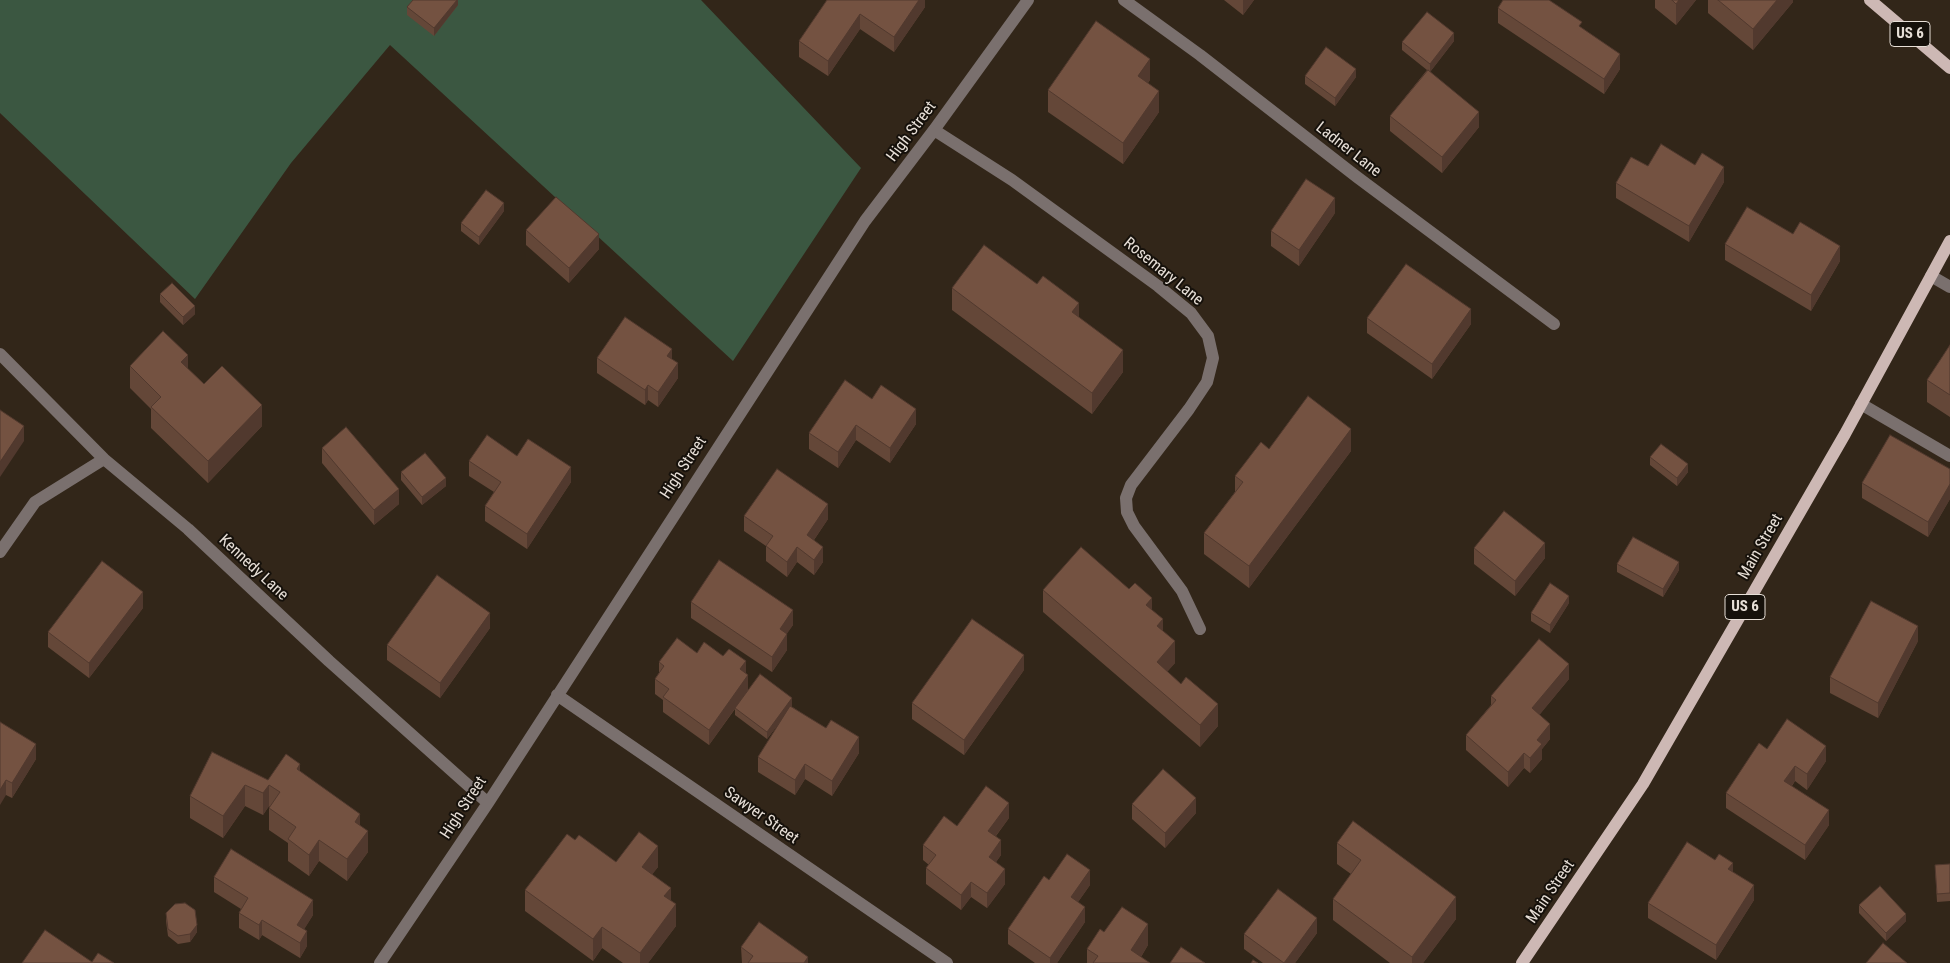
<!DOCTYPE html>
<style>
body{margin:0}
canvas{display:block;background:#322619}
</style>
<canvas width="1950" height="963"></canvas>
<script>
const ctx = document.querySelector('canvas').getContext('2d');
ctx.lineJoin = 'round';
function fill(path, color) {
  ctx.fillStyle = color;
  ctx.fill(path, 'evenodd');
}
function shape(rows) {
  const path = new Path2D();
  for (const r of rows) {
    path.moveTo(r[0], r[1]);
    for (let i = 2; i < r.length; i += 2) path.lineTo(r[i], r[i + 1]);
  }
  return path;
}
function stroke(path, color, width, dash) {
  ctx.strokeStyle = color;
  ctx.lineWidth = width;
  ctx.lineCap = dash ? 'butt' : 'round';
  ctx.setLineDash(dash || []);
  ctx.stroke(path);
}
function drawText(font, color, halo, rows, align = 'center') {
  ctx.font = font + ' "Roboto Condensed",sans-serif';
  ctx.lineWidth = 4;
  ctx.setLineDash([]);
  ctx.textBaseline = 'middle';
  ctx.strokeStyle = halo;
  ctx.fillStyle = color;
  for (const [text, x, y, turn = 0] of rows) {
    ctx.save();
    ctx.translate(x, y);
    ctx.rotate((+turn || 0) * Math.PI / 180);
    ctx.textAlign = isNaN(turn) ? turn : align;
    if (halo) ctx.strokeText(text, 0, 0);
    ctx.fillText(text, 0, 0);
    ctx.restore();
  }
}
fill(shape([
 [0,0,701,0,861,168,733,361,390,45,291,163,195,299,0,113]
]), '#3b5741');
stroke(shape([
 [1124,0,1200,55,1357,177,1554,324],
 [934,130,1012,180,1158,286,1191,313,1208,336,1213,358,1207,382,1189,409,1131,485,1126,498,1127,512,1134,526,1182,591,1200,629],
 [1931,276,1950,287],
 [0,354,104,459,188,529,329,661,488,803],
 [1861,404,1950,456],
 [0,552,35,502,104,459],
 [557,695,947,963],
 [380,963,488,803,865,221,934,130,1028,0]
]), '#7a706e', 12);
stroke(shape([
 [1870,0,1950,68],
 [1522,963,1643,784,1845,434,1950,241]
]), '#cdb8b4', 12);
fill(shape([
 [458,0,458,5,434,36,407,15,407,7],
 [827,0,925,0,925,7,894,52,860,29,828,76,799,57,799,41],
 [1224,0,1254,0,1243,15],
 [1655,0,1696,0,1676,25,1655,8],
 [1708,0,1793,0,1793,2,1753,50,1708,13],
 [1498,8,1582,28,1620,69,1604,94,1498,23],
 [1454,41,1430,72,1479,127,1442,173,1390,131,1390,116,1427,70,1402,50,1402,42],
 [1305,76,1356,77,1335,106,1305,84],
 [1150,80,1148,83,1159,112,1123,164,1048,112,1048,90],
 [1695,165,1724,182,1689,242,1616,198,1616,183,1648,166],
 [504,211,479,245,461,231,461,223],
 [1335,213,1299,266,1271,246,1271,231],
 [526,230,599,249,569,283,526,245],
 [1793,234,1840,261,1811,311,1725,260,1725,244],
 [952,288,1079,317,1123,372,1092,414,952,310],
 [160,294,195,314,183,325,160,302],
 [1367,318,1471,324,1432,379,1367,333],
 [1950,345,1950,417,1927,402,1927,380],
 [597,358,678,378,658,407,648,400,645,405,597,373],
 [130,366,188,369,204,384,262,426,208,483,151,428,151,409,130,388],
 [872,399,916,424,890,463,856,440,838,468,809,449,809,433],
 [322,448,399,504,374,525,322,463],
 [1269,449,1351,451,1249,588,1204,554,1204,533,1235,492,1235,476],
 [517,456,571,482,527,549,485,521,485,506,494,492,469,476,469,461],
 [1650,457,1688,472,1677,486,1650,465],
 [1950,469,1950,499,1928,537,1862,498,1862,483],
 [401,472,446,486,422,505,401,480],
 [744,516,828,519,814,540,823,562,814,575,797,562,787,577,766,561,766,546,744,531],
 [1474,548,1545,558,1515,596,1474,564],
 [1617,564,1679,570,1663,597,1617,572],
 [1043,590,1152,610,1163,631,1175,663,1167,671,1181,684,1218,726,1200,747,1043,612],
 [691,602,793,625,786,634,787,650,772,672,691,618],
 [1569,603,1550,633,1531,621,1531,613],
 [143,608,89,678,48,647,48,632],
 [490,628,440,698,387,660,387,645],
 [1918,641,1878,718,1830,693,1830,677],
 [697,653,746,673,748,690,792,706,791,706,859,753,832,796,805,779,795,795,758,772,758,757,780,722,767,739,735,715,735,709,709,745,663,712,663,700,655,694,655,679,659,673,659,662],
 [1024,670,964,755,912,719,912,703],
 [1569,679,1539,715,1550,739,1542,749,1542,759,1530,773,1524,768,1508,787,1466,750,1466,735,1491,705,1491,696],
 [0,722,36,759,12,798,6,795],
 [1767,749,1826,761,1807,790,1795,781,1792,786,1829,825,1805,860,1726,808,1726,793],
 [300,772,360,826,368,852,347,881,319,861,309,876,288,861,288,843,269,830,269,808,270,807,269,806,263,815,245,806,223,838,190,818,190,796,268,780],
 [1132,804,1196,813,1165,848,1132,819],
 [1009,818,996,836,1001,855,996,862,1005,884,987,908,971,897,961,910,926,884,926,868,929,865,923,860,923,845,957,826],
 [575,840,616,862,658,867,652,874,671,901,676,926,648,963,623,963,602,948,593,961,525,911,525,890],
 [1337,843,1456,919,1423,963,1390,963,1333,920,1333,899,1351,874,1337,864],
 [1715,860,1733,872,1754,900,1716,960,1648,918,1648,903],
 [1950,864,1950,901,1937,902,1935,865],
 [214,877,313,915,304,929,307,946,300,958,262,935,259,940,239,928,239,913,241,909,214,892],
 [1049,880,1090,885,1078,902,1085,922,1057,963,1035,963,1008,944,1008,929],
 [1859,905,1906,921,1886,941,1859,913],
 [166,913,197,932,190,942,178,944,168,936,166,921],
 [1104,932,1148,945,1141,957,1150,963,1087,963,1087,949],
 [1317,933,1295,963,1263,963,1244,949,1244,934],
 [741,947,808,963,742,963]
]), '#644738');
fill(shape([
 [457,0,458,0,458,5,434,36,434,28],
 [919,0,925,0,925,7,894,52,894,37],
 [1243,0,1254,0,1243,15],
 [1679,0,1696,0,1676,25,1676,4],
 [1777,0,1793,0,1793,2,1753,50,1753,29],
 [860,14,860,29,828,76,828,61],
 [1454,33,1454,41,1430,72,1430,64],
 [1620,54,1620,69,1604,94,1604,79],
 [1150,59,1150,80,1138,97,1138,76],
 [1356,69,1356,77,1335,106,1335,98],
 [1159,91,1159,112,1123,164,1123,143],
 [1479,112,1479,127,1442,173,1442,157],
 [1724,167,1724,182,1689,242,1689,226],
 [1335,198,1335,213,1299,266,1299,250],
 [504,203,504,211,479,245,479,237],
 [599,234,599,249,569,283,569,268],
 [1840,246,1840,261,1811,311,1811,295],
 [1079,303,1079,324,1072,312],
 [195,306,195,314,183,325,183,317],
 [1471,309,1471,324,1432,379,1432,364],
 [672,349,672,364,667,356],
 [1123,350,1123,372,1092,414,1092,393],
 [188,355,188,376,181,362],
 [678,363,678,378,658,407,658,392],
 [648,385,648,400,645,405,645,390],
 [262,405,262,426,208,483,208,461],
 [916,409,916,424,890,463,890,448],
 [856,425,856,440,838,468,838,452],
 [24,426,24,441,0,477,0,462],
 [1351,429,1351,451,1249,588,1249,566],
 [1688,464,1688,472,1677,486,1677,478],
 [571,467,571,482,527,549,527,534],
 [446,478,446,486,422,505,422,497],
 [1950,484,1950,499,1928,537,1928,522],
 [399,489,399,504,374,525,374,510],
 [828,504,828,519,807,550,807,535],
 [1545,543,1545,558,1515,596,1515,581],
 [797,547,797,562,787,577,787,562],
 [823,547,823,562,814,575,814,560],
 [1679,562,1679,570,1663,597,1663,589],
 [143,592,143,608,89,678,89,663],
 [1569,596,1569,603,1550,633,1550,625],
 [1152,598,1152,620,1146,605],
 [793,610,793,625,780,644,780,629],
 [490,613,490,628,440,698,440,683],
 [1163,619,1163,641,1157,626],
 [1918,626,1918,641,1878,718,1878,703],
 [787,634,787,650,772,672,772,657],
 [1175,641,1175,663,1157,684,1157,662],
 [1024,655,1024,670,964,755,964,740],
 [746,661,746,676,740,669],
 [1569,664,1569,679,1532,724,1532,708],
 [748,675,748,690,709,745,709,730],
 [792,698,792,706,767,739,767,732],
 [1218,704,1218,726,1200,747,1200,725],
 [1550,724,1550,739,1542,749,1542,759,1530,773,1530,758,1537,740],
 [859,737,859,753,832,796,832,781],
 [36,744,36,759,12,798,12,783],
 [1826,746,1826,761,1807,790,1807,774],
 [1524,753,1524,768,1508,787,1508,772],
 [300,764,300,785,297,769],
 [805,764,805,779,795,795,795,780],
 [1795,766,1795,781,1784,796,1784,781],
 [6,780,6,795,0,805,0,790],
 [245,785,245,806,223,838,223,816],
 [269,785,269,806,263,815,263,793],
 [1196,798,1196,813,1165,848,1165,833],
 [1009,803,1009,818,988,846,988,831],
 [1829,810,1829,825,1805,860,1805,845],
 [360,814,360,835,355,822],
 [368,831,368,852,347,881,347,859],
 [319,840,319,861,309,876,309,855],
 [1001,840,1001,855,989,872,989,857],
 [658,846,658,867,642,888,642,867],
 [1733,863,1733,878,1728,869],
 [1005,869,1005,884,987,908,987,893],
 [1090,870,1090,885,1071,912,1071,897],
 [971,882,971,897,961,910,961,895],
 [1754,885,1754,900,1716,960,1716,945],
 [671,888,671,909,664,896],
 [1456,897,1456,919,1423,963,1412,963,1412,957],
 [313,900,313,915,297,941,297,925],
 [676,904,676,926,648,963,640,963,640,953],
 [1085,907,1085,922,1057,963,1050,963,1050,958],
 [1906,914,1906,921,1886,941,1886,933],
 [1317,918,1317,933,1295,963,1284,963],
 [262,920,262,935,259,940,259,925],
 [1148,924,1148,945,1137,963,1131,950],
 [197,925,197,932,190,942,190,934],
 [602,927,602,948,593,961,593,939],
 [307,931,307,946,300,958,300,943],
 [808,957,808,963,804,963]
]), '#51392e');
const building = shape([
 [413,0,457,0,434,28,407,7,413,0],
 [827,0,919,0,894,37,860,14,828,61,799,41,827,0],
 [1503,0,1549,0,1582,22,1579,26,1620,54,1604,79,1498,8,1503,0],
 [1672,0,1679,0,1676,4,1672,0],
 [1718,0,1777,0,1753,29,1718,0],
 [1427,12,1454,33,1430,64,1402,42,1427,12],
 [1096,21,1150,59,1138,76,1159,91,1123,143,1048,90,1096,21],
 [1326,47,1356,69,1335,98,1305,76,1326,47],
 [1428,70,1479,112,1442,157,1390,116,1428,70],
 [1661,144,1695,165,1702,153,1724,167,1689,226,1616,183,1631,157,1648,166,1661,144],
 [1306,179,1335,198,1299,250,1271,231,1306,179],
 [486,190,504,203,479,237,461,223,486,190],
 [556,197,599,234,569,268,526,230,556,197],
 [1747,207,1793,234,1800,222,1840,246,1811,295,1725,244,1747,207],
 [984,245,1037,284,1043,276,1079,303,1072,312,1123,350,1092,393,952,288,984,245],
 [1406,264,1471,309,1432,364,1367,318,1406,264],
 [172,283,195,306,183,317,160,294,172,283],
 [625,317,672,349,667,356,678,363,658,392,648,385,645,390,597,358,625,317],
 [163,331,188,355,181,362,204,384,222,366,262,405,208,461,151,407,161,397,130,366,163,331],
 [1950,345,1950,395,1927,380,1950,345],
 [845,380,872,399,881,385,916,409,890,448,856,425,838,452,809,433,845,380],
 [1308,396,1351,429,1249,566,1204,533,1243,482,1235,476,1261,442,1269,449,1308,396],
 [0,410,24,426,0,462,0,410],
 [346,427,399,489,374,510,322,448,346,427],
 [487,435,517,456,528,439,571,467,527,534,485,506,501,482,469,461,487,435],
 [1890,435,1950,469,1950,484,1928,522,1862,483,1890,435],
 [1661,444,1688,464,1677,478,1650,457,1661,444],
 [425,453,446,478,422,497,401,472,425,453],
 [777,469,828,504,807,535,823,547,814,560,797,547,787,562,766,546,773,536,744,516,777,469],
 [1504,511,1545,543,1515,581,1474,548,1504,511],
 [1633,537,1679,562,1663,589,1617,564,1633,537],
 [1081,547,1129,589,1135,583,1152,598,1146,605,1163,619,1157,626,1175,641,1157,662,1181,684,1186,677,1218,704,1200,725,1043,590,1081,547],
 [719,560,793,610,780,629,787,634,772,657,691,602,719,560],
 [102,561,143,592,89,663,48,632,102,561],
 [437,575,490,613,440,683,387,645,437,575],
 [1550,583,1569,596,1550,625,1531,613,1550,583],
 [1871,601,1918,626,1878,703,1830,677,1871,601],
 [972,619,1024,655,964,740,912,703,972,619],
 [677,638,697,653,704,642,723,656,729,649,746,661,740,669,748,675,709,730,663,697,669,689,655,679,664,666,659,662,677,638],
 [1539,639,1569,664,1532,708,1550,724,1537,740,1542,744,1530,758,1524,753,1508,772,1466,735,1496,700,1491,696,1539,639],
 [760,674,792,698,767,732,735,708,760,674],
 [790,706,826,728,831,720,859,737,832,781,805,764,795,780,758,757,790,706],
 [1787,719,1826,746,1807,774,1795,766,1784,781,1829,810,1805,845,1726,793,1759,743,1767,749,1787,719],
 [0,722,36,744,12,783,6,780,0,790,0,722],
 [212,752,268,780,286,754,300,764,297,769,360,814,355,822,368,831,347,859,319,840,309,855,288,839,296,827,269,808,280,792,269,785,263,793,245,785,223,816,190,796,212,752],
 [1163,769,1196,798,1165,833,1132,804,1163,769],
 [986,786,1009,803,988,831,1001,840,989,857,1005,869,987,893,971,882,961,895,926,868,936,855,923,845,944,816,957,826,986,786],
 [1353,821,1456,897,1412,957,1333,899,1361,860,1337,843,1353,821],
 [639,832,658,846,642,867,671,888,664,896,676,904,640,953,602,927,593,939,525,890,567,834,575,840,579,835,616,862,639,832],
 [1687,842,1715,860,1719,854,1733,863,1728,869,1754,885,1716,945,1648,903,1687,842],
 [231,849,313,900,297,925,307,931,300,943,262,920,259,925,239,913,248,898,214,877,231,849],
 [1067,854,1090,870,1071,897,1085,907,1050,958,1008,929,1044,876,1049,880,1067,854],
 [1950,864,1950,893,1937,894,1935,865,1950,864],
 [1880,886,1906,914,1886,933,1859,905,1880,886],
 [1278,889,1317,918,1284,963,1244,934,1278,889],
 [185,903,195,910,197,925,190,934,178,936,168,929,166,913,175,904,185,903],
 [1122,907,1148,924,1131,950,1150,963,1093,963,1098,956,1087,949,1100,929,1104,932,1122,907],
 [759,922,808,957,804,963,748,963,753,956,741,947,759,922],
 [45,930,92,962,98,953,114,963,22,963,45,930],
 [1883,943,1907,963,1866,963,1883,943],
 [1181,947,1205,963,1170,963,1181,947],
 [1253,960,1258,963,1251,963,1253,960]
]);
fill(building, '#745241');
stroke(building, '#51392e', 1);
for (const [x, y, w] of [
 [1910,34,40],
 [1745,607,40]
]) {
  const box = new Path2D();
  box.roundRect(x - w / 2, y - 12.5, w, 25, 4);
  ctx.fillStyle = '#16110b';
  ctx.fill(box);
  stroke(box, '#e7dfd7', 1);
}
drawText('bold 15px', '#e7dfd7', null, [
 ["US 6",1910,34],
 ["US 6",1745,607]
]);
drawText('16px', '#e7dfd7', '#16110b', [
 ["High Street",912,132,-53],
 ["Ladner Lane",1348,150,38],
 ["Rosemary Lane",1163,272,39],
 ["High Street",684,468,-57],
 ["Main Street",1761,547,-60],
 ["Kennedy Lane",253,568,43],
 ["High Street",464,808,-57],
 ["Sawyer Street",761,816,35],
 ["Main Street",1551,892,-56]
]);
</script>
